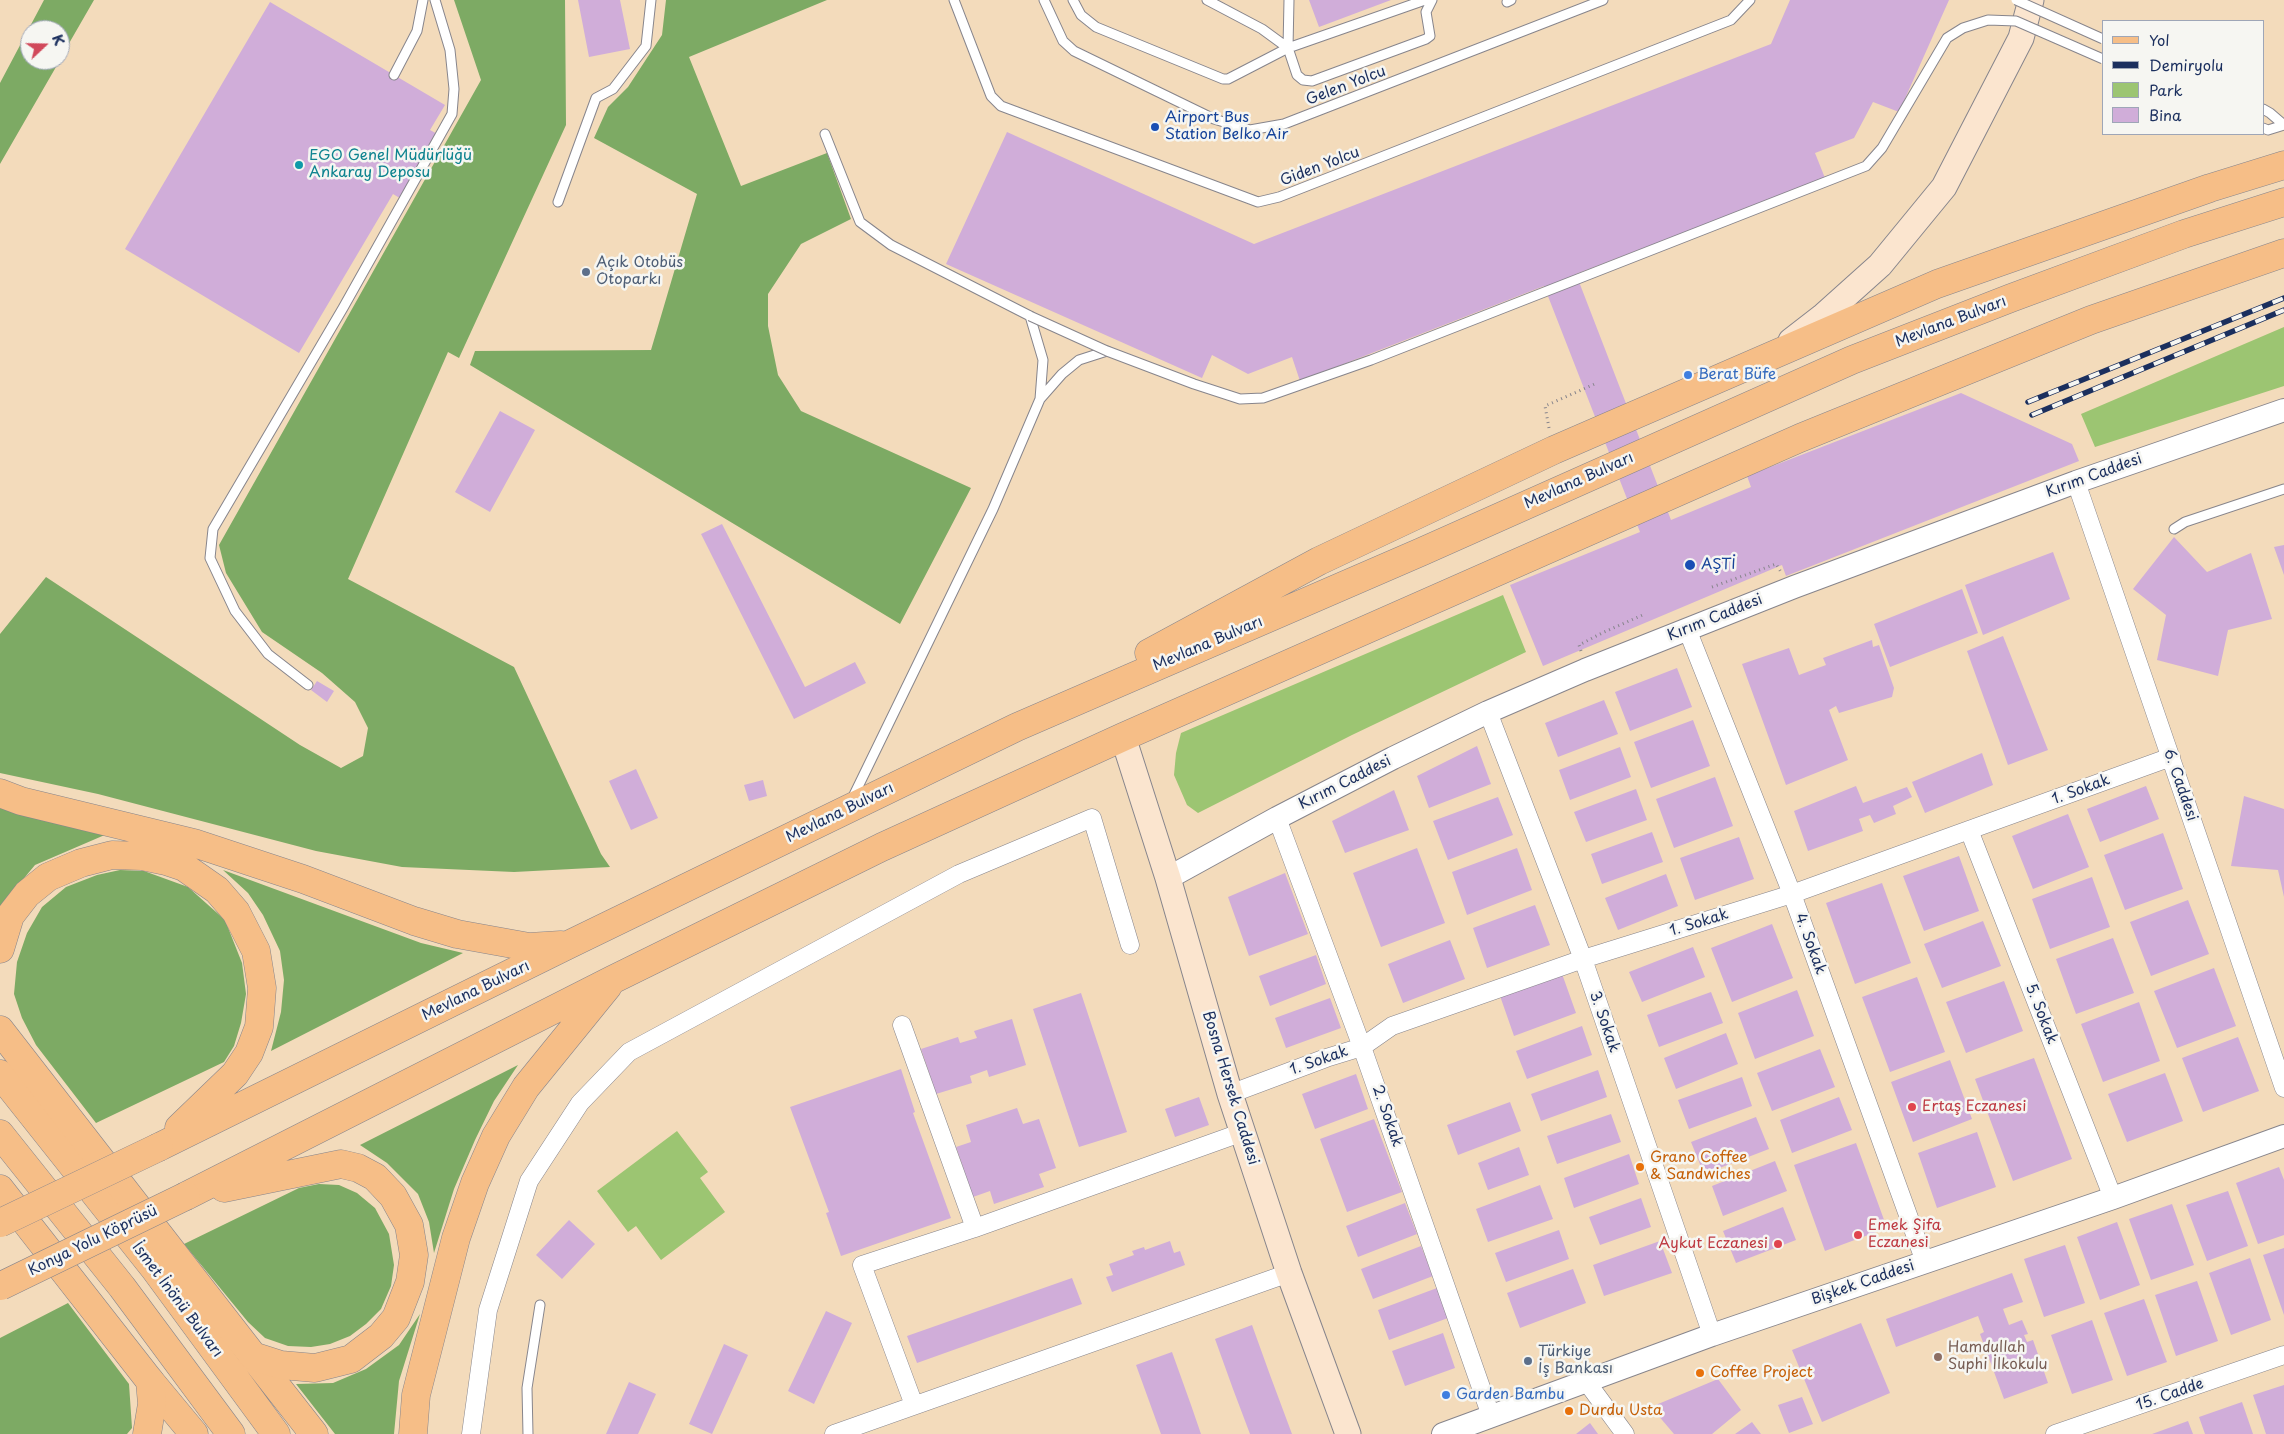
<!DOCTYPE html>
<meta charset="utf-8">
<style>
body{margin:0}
#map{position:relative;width:2284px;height:1434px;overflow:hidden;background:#f3dbbb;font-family:"Playpen Sans",sans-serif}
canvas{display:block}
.legend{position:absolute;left:2102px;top:20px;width:162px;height:115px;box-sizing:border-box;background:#f6f6f2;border:1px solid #9ea6b7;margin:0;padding:6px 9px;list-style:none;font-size:15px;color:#1b2f5e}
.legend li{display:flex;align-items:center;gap:10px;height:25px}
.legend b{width:25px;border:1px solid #9ea6b7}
.north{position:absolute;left:20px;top:20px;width:50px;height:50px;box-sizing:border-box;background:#f6f6f2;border:1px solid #9ea6b7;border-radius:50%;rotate:69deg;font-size:14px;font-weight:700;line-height:20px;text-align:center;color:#1b2f5e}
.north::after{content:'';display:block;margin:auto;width:18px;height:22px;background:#d1495b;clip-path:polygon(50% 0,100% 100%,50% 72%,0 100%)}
</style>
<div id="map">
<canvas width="2284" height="1434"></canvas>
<ul class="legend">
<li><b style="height:6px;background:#f6be87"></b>Yol</li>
<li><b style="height:6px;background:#1b2f5e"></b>Demiryolu</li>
<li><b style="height:14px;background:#9cc572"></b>Park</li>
<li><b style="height:14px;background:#d0add9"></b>Bina</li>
</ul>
<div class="north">K</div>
</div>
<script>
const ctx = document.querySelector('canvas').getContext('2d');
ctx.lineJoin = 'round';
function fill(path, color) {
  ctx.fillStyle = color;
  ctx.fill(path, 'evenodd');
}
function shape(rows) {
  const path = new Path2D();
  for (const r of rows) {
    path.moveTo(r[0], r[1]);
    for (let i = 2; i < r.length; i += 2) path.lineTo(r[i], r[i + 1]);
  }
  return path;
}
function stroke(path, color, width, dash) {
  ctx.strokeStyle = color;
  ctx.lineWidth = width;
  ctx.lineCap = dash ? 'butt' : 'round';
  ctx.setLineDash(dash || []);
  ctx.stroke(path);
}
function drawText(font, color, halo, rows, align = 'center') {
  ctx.font = font + ' "Playpen Sans",sans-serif';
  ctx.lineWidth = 5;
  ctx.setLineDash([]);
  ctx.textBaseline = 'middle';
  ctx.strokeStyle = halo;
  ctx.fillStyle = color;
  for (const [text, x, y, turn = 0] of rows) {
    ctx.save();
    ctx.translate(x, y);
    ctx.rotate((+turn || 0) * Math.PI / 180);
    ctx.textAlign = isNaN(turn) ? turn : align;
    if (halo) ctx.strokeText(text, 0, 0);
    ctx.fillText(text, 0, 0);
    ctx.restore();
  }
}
fill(shape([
 [2284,327,2284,386,2095,447,2081,414],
 [1503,595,1526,652,1352,735,1198,813,1187,805,1174,775,1176,753,1181,733],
 [677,1131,708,1172,700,1178,725,1212,661,1260,636,1226,628,1232,597,1191]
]), '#9cc572');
fill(shape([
 [44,0,94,0,60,59,60,30,30,30,30,60,60,60,0,164,0,83],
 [454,0,565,0,566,125,459,358,448,352,348,579,514,667,601,854,610,867,514,872,402,867,316,851,98,794,0,773,0,634,46,577,300,745,341,768,363,756,368,728,355,702,322,673,262,632,226,573,219,545,481,80],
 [666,0,827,0,689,57,741,186,827,153,851,219,801,244,768,294,768,326,778,375,801,411,971,488,900,624,470,365,475,351,651,350,697,194,594,138,608,107,628,87,662,35],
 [0,808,32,815,107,834,35,865,0,907],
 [120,870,144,871,188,887,225,920,242,963,246,994,241,1023,234,1046,224,1062,96,1123,36,1045,22,1018,14,994,17,962,27,933,42,907,66,887,97,875],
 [223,870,421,943,463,953,271,1051,281,1012,284,980,280,951,263,915,248,893],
 [518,1065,494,1101,475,1140,454,1189,434,1253,429,1222,418,1194,387,1163,360,1145],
 [319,1184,339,1185,357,1193,375,1208,389,1234,394,1265,391,1286,381,1309,366,1324,350,1336,330,1344,311,1347,288,1346,265,1338,248,1322,184,1244,299,1188],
 [68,1303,129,1384,132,1428,127,1434,0,1434,0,1338],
 [420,1314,399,1381,394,1434,335,1434,296,1384,333,1383,366,1369,399,1345]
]), '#7daa64');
fill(shape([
 [578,0,620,0,630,49,589,57],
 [1309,0,1391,0,1319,27],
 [1790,0,1949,0,1899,112,1873,102,1854,138,1815,153,1825,178,1576,274,1671,520,1751,487,1747,476,1961,393,2072,444,2079,461,1786,576,1782,565,1543,666,1510,585,1640,532,1544,286,1300,381,1292,357,1248,374,1212,355,1202,378,946,264,1007,132,1254,244,1771,44],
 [270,2,445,105,430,130,441,136,403,200,393,194,299,353,125,249],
 [500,411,535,430,490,512,455,492],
 [722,524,805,687,855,662,866,683,794,719,701,534],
 [2174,537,2207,572,2251,553,2272,619,2228,630,2218,676,2157,660,2166,615,2133,589],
 [2284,545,2284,575,2274,547],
 [2053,552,2070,599,1983,635,1965,585],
 [1962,589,1978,633,1890,667,1874,624],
 [2003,636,2048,750,2008,765,1967,651],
 [1872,640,1873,647,1879,645,1894,688,1892,697,1839,713,1836,706,1829,710,1848,760,1786,785,1742,664,1789,648,1799,675,1826,665,1823,658],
 [1677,668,1692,707,1630,731,1615,692],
 [317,681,334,691,327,702,311,690],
 [1604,700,1618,734,1558,757,1545,723],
 [1693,720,1710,766,1651,788,1634,742],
 [1477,746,1491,784,1429,808,1417,776],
 [1620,747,1631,777,1570,800,1559,770],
 [1982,753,1993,785,1925,813,1912,782],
 [636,769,658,818,631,830,609,781],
 [1715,777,1733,826,1674,848,1656,799],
 [763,780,767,796,749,801,744,785],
 [1856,786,1863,803,1907,787,1912,797,1893,806,1896,814,1874,823,1870,815,1859,819,1863,831,1808,851,1794,811],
 [2146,786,2159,819,2100,842,2087,809],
 [1636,789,1647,820,1586,842,1574,812],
 [1394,790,1409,830,1345,853,1332,821],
 [2244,796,2284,809,2284,897,2278,870,2231,866],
 [1498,797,1513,835,1448,860,1433,821],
 [2068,814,2089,867,2033,889,2012,836],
 [1652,832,1663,862,1602,884,1591,854],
 [2163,833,2183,889,2125,910,2104,855],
 [1739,837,1754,879,1695,900,1680,858],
 [1417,848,1445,923,1381,947,1353,873],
 [1517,848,1532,890,1467,915,1452,872],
 [1959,856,1979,911,1924,931,1903,876],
 [1285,873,1308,934,1249,956,1228,897],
 [1666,874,1678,906,1618,930,1605,898],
 [2092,877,2110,927,2050,949,2032,899],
 [1882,883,1911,963,1855,984,1826,903],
 [2188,900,2209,954,2151,976,2130,922],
 [1535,905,1550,945,1487,968,1473,928],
 [1983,921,2001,966,1942,988,1924,944],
 [1772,924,1793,978,1732,1002,1711,948],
 [2113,938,2134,993,2076,1014,2056,959],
 [1450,940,1465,979,1403,1003,1388,964],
 [1693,947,1705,977,1642,1002,1629,972],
 [1316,955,1326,984,1270,1006,1259,976],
 [2214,968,2236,1026,2177,1048,2154,991],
 [1561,971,1576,1013,1514,1036,1499,993],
 [1917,977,1945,1052,1890,1072,1862,997],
 [2004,981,2023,1031,1966,1053,1946,1002],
 [1797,990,1814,1036,1755,1059,1738,1013],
 [1711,992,1723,1023,1659,1047,1647,1015],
 [1081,993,1127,1132,1079,1147,1033,1009],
 [1330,998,1341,1028,1286,1048,1275,1018],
 [2139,1002,2160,1061,2103,1082,2081,1024],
 [1012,1019,1026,1065,989,1077,987,1070,970,1076,972,1083,936,1094,921,1049,958,1037,960,1043,977,1038,974,1031],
 [1582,1026,1592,1055,1527,1079,1516,1051],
 [1726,1033,1738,1064,1676,1089,1664,1058],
 [2238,1037,2259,1091,2203,1112,2182,1058],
 [1820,1049,1835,1087,1772,1111,1757,1073],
 [2034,1058,2072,1159,2013,1181,1975,1079],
 [1950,1060,1972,1119,1913,1142,1891,1082],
 [901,1069,915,1112,913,1113,951,1218,841,1256,826,1213,829,1212,790,1107],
 [1598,1070,1607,1097,1541,1121,1531,1094],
 [2165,1073,2183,1121,2127,1142,2108,1094],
 [1356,1074,1368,1109,1315,1129,1302,1094],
 [1742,1077,1752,1106,1689,1129,1678,1100],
 [1199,1097,1209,1125,1175,1137,1165,1109],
 [1839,1097,1852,1130,1792,1153,1780,1120],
 [1510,1102,1521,1131,1458,1155,1447,1125],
 [1017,1108,1023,1124,1039,1119,1056,1168,1039,1174,1044,1187,994,1204,990,1191,973,1197,956,1147,971,1142,966,1125],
 [1611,1114,1621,1142,1557,1164,1547,1136],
 [1756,1117,1769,1149,1704,1174,1691,1142],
 [1374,1119,1402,1192,1347,1212,1320,1139],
 [1977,1132,1996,1187,1937,1208,1918,1153],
 [1856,1143,1887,1228,1825,1251,1794,1165],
 [1519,1147,1529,1175,1488,1190,1478,1163],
 [1629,1154,1639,1184,1574,1208,1564,1178],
 [1775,1161,1787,1191,1723,1216,1712,1186],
 [2279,1167,2284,1180,2284,1235,2258,1244,2236,1183],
 [1540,1185,1553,1219,1488,1242,1476,1209],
 [2228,1191,2248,1246,2207,1261,2186,1205],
 [1641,1198,1651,1227,1600,1245,1589,1217],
 [1405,1203,1417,1234,1358,1257,1346,1226],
 [2172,1204,2194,1265,2151,1280,2129,1219],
 [1783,1207,1796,1240,1736,1263,1723,1231],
 [569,1220,595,1244,562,1279,536,1255],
 [2117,1222,2140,1285,2100,1300,2077,1237],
 [1559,1230,1569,1259,1506,1282,1495,1253],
 [1170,1241,1174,1253,1180,1251,1185,1265,1112,1292,1106,1277,1113,1275,1109,1264,1134,1255,1132,1251,1144,1247,1145,1250],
 [1660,1241,1672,1273,1604,1296,1593,1265],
 [2065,1245,2085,1303,2044,1317,2024,1259],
 [1421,1246,1433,1276,1373,1299,1361,1269],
 [2284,1248,2284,1315,2263,1255],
 [2250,1258,2271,1320,2231,1335,2209,1273],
 [1573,1269,1586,1303,1520,1328,1507,1293],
 [2012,1273,2023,1302,2003,1309,2009,1325,2022,1320,2028,1334,2024,1335,2027,1342,2033,1340,2048,1383,2004,1399,1980,1334,1984,1332,1978,1316,1896,1347,1886,1319],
 [1072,1278,1082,1304,917,1363,907,1336],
 [2197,1281,2218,1341,2176,1356,2155,1295],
 [1437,1288,1448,1318,1389,1340,1378,1310],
 [2144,1299,2167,1362,2127,1376,2104,1313],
 [826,1311,852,1323,814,1404,788,1391],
 [2092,1320,2113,1380,2072,1394,2051,1335],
 [1861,1323,1890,1393,1822,1422,1792,1350],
 [1252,1325,1270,1375,1292,1434,1250,1434,1233,1389,1215,1339],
 [1443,1333,1455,1368,1405,1386,1392,1351],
 [724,1344,748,1355,712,1434,689,1424],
 [1172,1352,1191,1405,1201,1434,1161,1434,1136,1365],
 [1718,1379,1741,1410,1712,1434,1674,1434,1651,1407],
 [629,1382,656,1394,638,1434,606,1434],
 [2284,1385,2284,1434,2266,1434,2253,1395],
 [1802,1397,1813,1424,1789,1433,1778,1405],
 [2242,1402,2253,1434,2205,1434,2199,1417],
 [2188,1421,2193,1434,2152,1434],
 [1752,1422,1761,1434,1735,1434],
 [1590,1423,1598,1434,1576,1434]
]), '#d0add9');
const service = shape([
 [954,0,991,96,1001,106,1258,202,1279,197,1731,20,1750,0],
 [1044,0,1063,41,1074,51,1214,119,1250,130,1284,124,1603,0],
 [1073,0,1081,15,1096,27,1223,79,1228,79,1288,48,1425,0],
 [1207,0,1262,29,1288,48],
 [1289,0,1288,48,1297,75,1303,80,1312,81,1426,39,1430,36,1426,12,1432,0],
 [1507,2,1511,0],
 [394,75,417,31,423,0],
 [2263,109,2270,113,2284,125],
 [2263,128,2268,130,2284,125],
 [825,134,860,222,891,245,1030,316,1043,360,1040,399],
 [558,202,596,98,613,89,646,46,651,0],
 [2174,529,2185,522,2284,489],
 [308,685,268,654,235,611,210,558,213,529,343,308,452,114,454,89,450,50,435,0],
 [852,799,993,509,1040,399,1062,374,1079,360,1107,351],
 [528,1434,527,1388,540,1305]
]);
const minor = shape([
 [2076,482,2284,1088],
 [1687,629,1792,894,1925,1262],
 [1488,712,1583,959,1712,1335],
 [1277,818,1362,1047,1491,1416],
 [1969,830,2113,1198],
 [902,1025,975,1228],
 [1230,1094,1326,1058,1362,1047,1392,1026,1583,959,1792,894,2171,757],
 [1586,1381,1625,1434],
 [914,1405,862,1265,975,1228,1243,1132],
 [471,1434,488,1310,529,1181,580,1103,629,1052,959,874,1092,818,1130,945],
 [834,1434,1289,1273],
 [2055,1434,2284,1355]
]);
const tertiary = shape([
 [1168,878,1277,818,1393,758,1488,712,1585,670,1794,587,2076,482,2284,410],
 [1443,1434,1712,1335,2113,1198,2284,1136]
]);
const secondary = shape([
 [1791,341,1822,317,1880,265,1944,187,2021,38,2031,0],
 [1123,737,1168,878,1230,1094,1289,1273,1348,1434]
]);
const primary = shape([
 [0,1074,154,1268,276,1434],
 [0,1134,122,1287,231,1434],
 [253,1356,314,1434],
 [150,1381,194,1434]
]);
const trunk = shape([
 [1149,653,1319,561,1554,450,1937,284,2210,188,2284,165],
 [0,793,21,801,194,843,303,879,414,921,457,934,529,947,561,945],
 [0,949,10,916,27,894,48,877,81,863,112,855,142,856,166,861,184,867,217,890,236,912,256,951,262,988,259,1027,249,1053,235,1074,179,1128],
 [0,1030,253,1356,281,1365,315,1368,351,1359,381,1336,396,1318,410,1282,414,1255,409,1225,393,1196,375,1177,358,1168,341,1164,224,1188],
 [159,1147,570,944,1017,727,1421,552,1852,360,2011,298,2184,234,2284,202],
 [0,1189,150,1381,152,1404,147,1434],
 [186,1196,612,980,882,847,1123,737,1800,438,2091,320,2284,253],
 [413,1434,416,1395,456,1238,475,1183,496,1136,526,1087,608,986]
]);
stroke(service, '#87858c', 11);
stroke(minor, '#87858c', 19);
stroke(tertiary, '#87858c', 24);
stroke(secondary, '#87858c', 27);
stroke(primary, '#87858c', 29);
stroke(trunk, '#87858c', 29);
stroke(shape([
 [1549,428,1545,406,1597,383],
 [1712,587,1776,564,1781,572],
 [1581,651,1579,645,1604,632,1645,614]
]), '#87858c', 3, [1, 4]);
stroke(service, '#fff', 9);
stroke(minor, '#fff', 18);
stroke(tertiary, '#fff', 22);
stroke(secondary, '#fbe5cf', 25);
stroke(primary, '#f6be87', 28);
stroke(trunk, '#f6be87', 28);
const rail = shape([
 [2028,402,2284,298],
 [2032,415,2284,310]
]);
stroke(rail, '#1b2f5e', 5.5);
stroke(rail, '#f6f6f2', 4, [11]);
const serviceBridge = shape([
 [2016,0,2103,39],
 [1030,316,1107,351,1194,384,1240,399,1263,398,1371,360,1866,166,1882,148,1947,38,1963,28,1988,20,2016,21,2103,59]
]);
const trunkBridge = shape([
 [0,1223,159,1147],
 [1,1286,186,1196]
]);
stroke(serviceBridge, '#87858c', 11, []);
stroke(trunkBridge, '#87858c', 29, []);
stroke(serviceBridge, '#fff', 9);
stroke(trunkBridge, '#f6be87', 28);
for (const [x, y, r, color] of [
 [1155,127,5,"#1a4fb4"],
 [299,165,5,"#0f9aa8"],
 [586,272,5,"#5c6f8a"],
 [1688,375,5,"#3f7fe0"],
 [1690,565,6,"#1a4fb4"],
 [1912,1107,5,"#e0444e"],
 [1640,1167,5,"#e8710a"],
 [1858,1235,5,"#e0444e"],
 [1778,1244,5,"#e0444e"],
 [1938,1357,5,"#8d6e63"],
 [1528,1361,5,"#5c6f8a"],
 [1700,1373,5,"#e8710a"],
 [1446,1395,5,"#3f7fe0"],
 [1569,1411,5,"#e8710a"]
]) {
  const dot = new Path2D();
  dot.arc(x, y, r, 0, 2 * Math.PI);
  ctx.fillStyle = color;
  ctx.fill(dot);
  stroke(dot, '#f6f6f2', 2);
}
drawText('15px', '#1b2f5e', '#f6f6f2', [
 ["Gelen Yolcu",1346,86,-21],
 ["Giden Yolcu",1320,167,-21],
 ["Mevlana Bulvarı",1951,322,-21],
 ["Kırım Caddesi",2094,476,-20],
 ["Mevlana Bulvarı",1579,481,-24],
 ["Kırım Caddesi",1715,618,-22],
 ["Mevlana Bulvarı",1208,644,-23],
 ["Kırım Caddesi",1345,783,-27],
 ["6. Caddesi",2180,785,71],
 ["1. Sokak",2081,790,-20],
 ["Mevlana Bulvarı",840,813,-26],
 ["1. Sokak",1699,923,-17],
 ["4. Sokak",1810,944,70],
 ["Mevlana Bulvarı",476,991,-26],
 ["5. Sokak",2041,1014,69],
 ["3. Sokak",1604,1022,71],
 ["1. Sokak",1319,1061,-19],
 ["Bosna Hersek Caddesi",1230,1088,73],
 ["2. Sokak",1387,1116,71],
 ["Konya Yolu Köprüsü",93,1241,-26],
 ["Bişkek Caddesi",1863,1283,-19],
 ["İsmet İnönü Bulvarı",177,1300,53],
 ["15. Cadde",2170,1395,-19]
]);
drawText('15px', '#164399', '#f6f6f2', [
 ["Airport Bus",1165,118],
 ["Station Belko Air",1165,135],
 ["AŞTİ",1701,565]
], 'left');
drawText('15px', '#0d838f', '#f6f6f2', [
 ["EGO Genel Müdürlüğü",309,156],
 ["Ankaray Deposu",309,173]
], 'left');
drawText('15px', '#4e5e75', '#f6f6f2', [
 ["Açık Otobüs",596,263],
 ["Otoparkı",596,280],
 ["Türkiye",1538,1352],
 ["İş Bankası",1538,1369]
], 'left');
drawText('15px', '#366cbe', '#f6f6f2', [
 ["Berat Büfe",1698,375],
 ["Garden Bambu",1456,1395]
], 'left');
drawText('15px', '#be3a42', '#f6f6f2', [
 ["Ertaş Eczanesi",1922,1107],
 ["Emek Şifa",1868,1226],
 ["Eczanesi",1868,1243],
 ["Aykut Eczanesi",1768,1244,"right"]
], 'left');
drawText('15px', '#c56008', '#f6f6f2', [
 ["Grano Coffee",1650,1158],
 ["& Sandwiches",1650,1175],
 ["Coffee Project",1710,1373],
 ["Durdu Usta",1579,1411]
], 'left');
drawText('15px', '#785e54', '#f6f6f2', [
 ["Hamdullah",1948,1348],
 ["Suphi İlkokulu",1948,1365]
], 'left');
</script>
